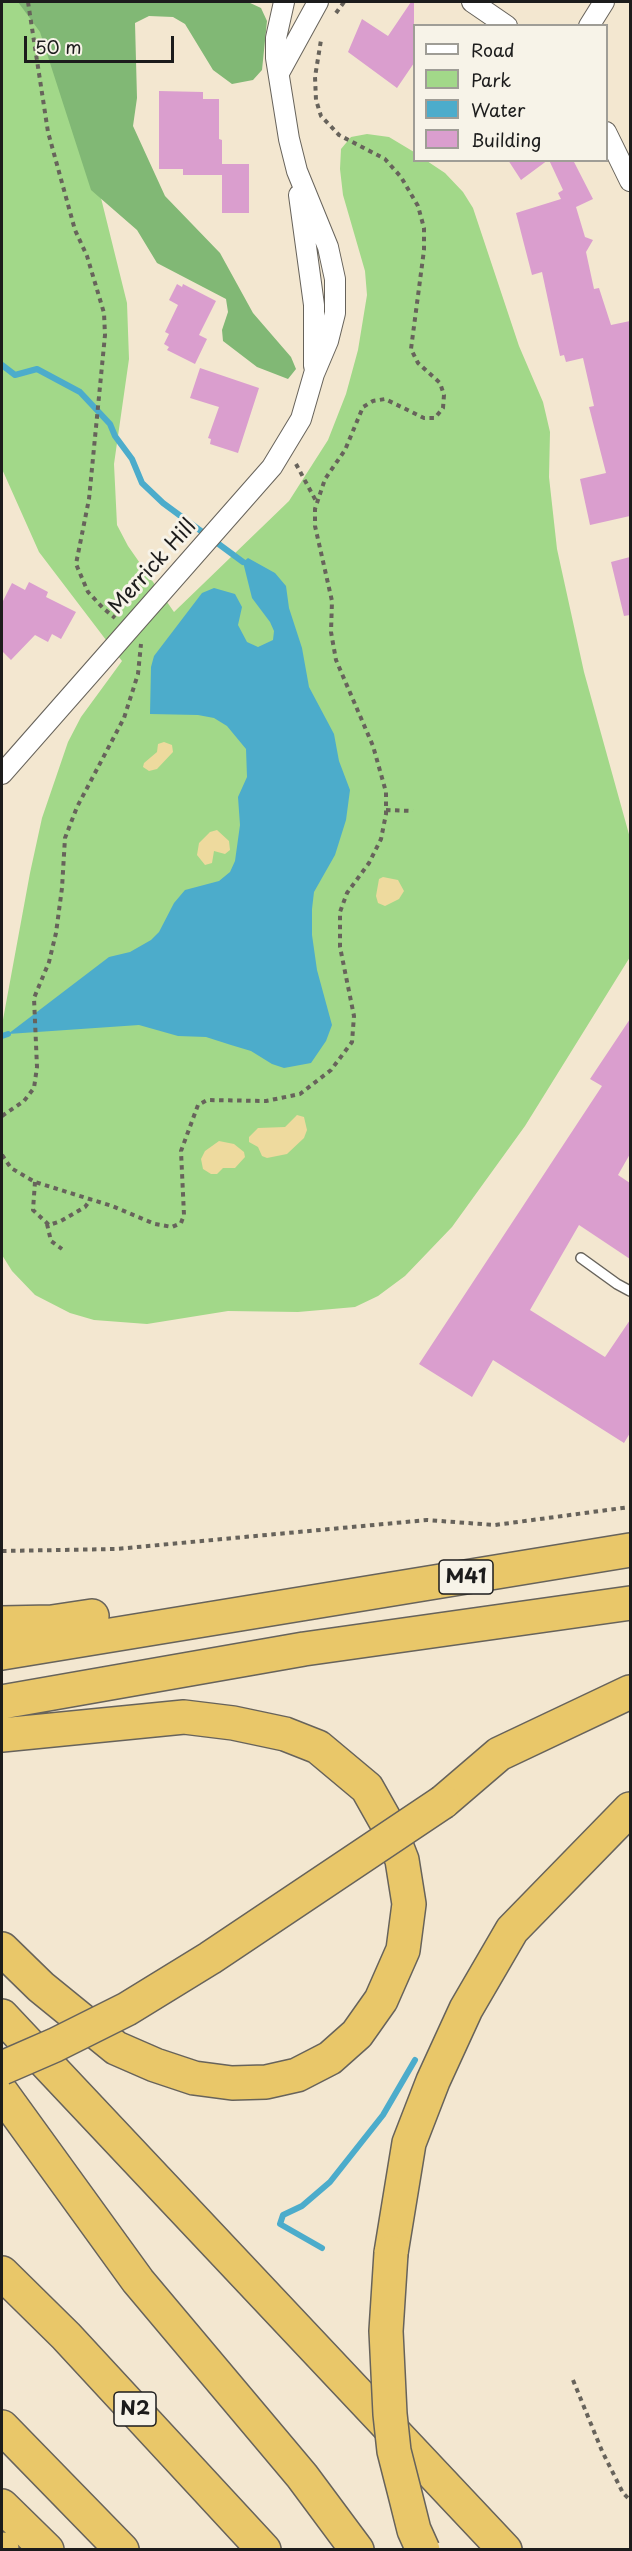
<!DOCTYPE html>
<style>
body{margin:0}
#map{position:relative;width:632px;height:2551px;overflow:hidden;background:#f3e7d0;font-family:"Playpen Sans",sans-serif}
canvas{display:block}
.frame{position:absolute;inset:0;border:3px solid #1c1c1c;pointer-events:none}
.legend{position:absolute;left:413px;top:24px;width:195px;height:138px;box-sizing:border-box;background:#f7f3e8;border:2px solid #9f9d96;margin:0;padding:8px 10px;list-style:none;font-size:18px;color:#1c1c1c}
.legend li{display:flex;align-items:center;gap:12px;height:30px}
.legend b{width:30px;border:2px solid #9f9d96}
.scale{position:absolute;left:24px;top:36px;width:150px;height:27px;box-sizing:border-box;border:3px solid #1c1c1c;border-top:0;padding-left:8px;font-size:18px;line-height:21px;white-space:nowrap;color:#1c1c1c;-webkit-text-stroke:4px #f7f3e8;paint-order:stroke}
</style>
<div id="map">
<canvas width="632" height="2551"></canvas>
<div class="frame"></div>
<ul class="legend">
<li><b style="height:8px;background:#fff"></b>Road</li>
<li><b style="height:16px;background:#a2d889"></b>Park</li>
<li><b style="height:16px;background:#4caccb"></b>Water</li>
<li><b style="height:16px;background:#da9ece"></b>Building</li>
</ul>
<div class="scale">50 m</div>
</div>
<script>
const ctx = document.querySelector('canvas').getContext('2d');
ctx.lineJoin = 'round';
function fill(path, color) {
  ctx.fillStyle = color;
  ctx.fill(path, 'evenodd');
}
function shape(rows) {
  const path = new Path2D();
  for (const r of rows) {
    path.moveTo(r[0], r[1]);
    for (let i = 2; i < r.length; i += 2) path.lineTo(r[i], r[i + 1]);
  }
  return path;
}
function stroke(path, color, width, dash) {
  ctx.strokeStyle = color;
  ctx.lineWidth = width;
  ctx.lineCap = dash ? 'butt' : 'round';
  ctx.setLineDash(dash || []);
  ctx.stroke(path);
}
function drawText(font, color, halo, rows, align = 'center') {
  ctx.font = font + ' "Playpen Sans",sans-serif';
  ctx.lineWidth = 6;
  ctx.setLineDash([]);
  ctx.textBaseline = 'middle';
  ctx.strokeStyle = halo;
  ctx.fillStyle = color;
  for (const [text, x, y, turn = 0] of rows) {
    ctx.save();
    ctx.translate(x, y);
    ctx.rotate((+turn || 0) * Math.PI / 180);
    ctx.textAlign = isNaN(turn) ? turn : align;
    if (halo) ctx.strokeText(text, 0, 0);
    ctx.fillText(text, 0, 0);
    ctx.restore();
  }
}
fill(shape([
 [2,2,63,2,100,194,127,303,129,359,114,464,117,525,128,546,174,612,289,501,328,440,346,394,358,350,367,295,365,271,343,195,340,169,341,149,351,137,367,134,389,137,414,152,414,160,427,161,445,173,463,192,473,208,519,346,543,402,550,432,549,477,557,549,584,672,630,838,630,957,525,1126,452,1227,405,1276,378,1296,355,1307,298,1312,228,1311,147,1324,94,1320,70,1313,35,1295,12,1271,2,1255,2,1025,30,873,42,818,68,742,81,717,122,661,39,552,2,469]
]), '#a2d889');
fill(shape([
 [18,2,248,2,261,8,267,21,262,70,253,80,232,84,213,70,185,24,173,17,149,16,135,23,137,98,133,126,165,196,220,253,253,313,291,357,296,369,288,379,257,367,223,341,222,330,228,312,226,299,157,263,137,230,91,190,40,32]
]), '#81b875');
fill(shape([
 [164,742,172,745,173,752,157,769,149,771,143,767,144,763,157,752,158,744],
 [217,830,229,841,230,850,225,854,214,851,212,863,205,865,197,855,199,843,210,832],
 [383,877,398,880,404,891,399,899,385,906,378,903,376,896,379,879],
 [297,1115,304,1117,307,1130,304,1138,287,1154,267,1158,262,1156,258,1147,249,1142,249,1137,258,1128,285,1127],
 [219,1141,234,1144,244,1152,245,1157,235,1168,223,1168,217,1174,211,1174,203,1169,201,1159,205,1151]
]), '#eeda9e');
fill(shape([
 [248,558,275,573,286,586,289,608,302,648,309,687,334,734,339,761,350,790,346,820,335,855,314,892,312,909,312,935,317,970,332,1025,326,1041,311,1063,284,1068,272,1064,251,1051,231,1045,206,1037,178,1036,139,1025,8,1034,109,957,130,952,151,940,159,932,174,903,185,890,219,881,230,872,235,861,240,825,238,797,247,777,246,749,227,726,214,718,198,715,150,714,151,667,154,656,202,593,214,588,235,594,242,607,238,625,247,642,258,647,273,640,274,631,270,622,252,598,243,562]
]), '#4caccb');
stroke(shape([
 [2,365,15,375,37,369,80,392,110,424,115,436,132,459,142,483,163,503,243,562],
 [2,1036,8,1034],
 [322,2248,280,2224,283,2215,302,2206,330,2182,383,2115,415,2060]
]), '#4caccb', 6);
fill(shape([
 [411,2,414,2,414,63,397,88,348,52,362,19,388,36],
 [159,91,203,92,203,99,219,99,219,139,222,140,222,164,249,164,249,213,222,213,222,175,183,175,183,169,159,169],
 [508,160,548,160,521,180],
 [549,160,573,160,593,199,576,207,585,237,593,240,586,252,594,289,599,288,611,325,630,321,630,516,590,525,580,479,606,473,589,407,594,406,583,358,566,362,564,355,560,356,542,272,532,275,516,213,561,199,558,193,563,190],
 [177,284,182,287,183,284,216,301,199,335,207,339,195,364,167,350,169,347,164,344,169,334,165,332,178,305,169,300],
 [200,368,259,388,238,453,210,444,211,439,208,438,219,407,190,398],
 [630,557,630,615,624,616,611,562],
 [29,582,48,592,46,597,76,612,61,639,52,634,48,642,35,635,11,660,2,651,2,603,12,583,25,590],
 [630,1019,630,1154,618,1175,630,1183,630,1259,579,1225,530,1310,605,1357,630,1320,630,1433,624,1443,493,1360,472,1397,419,1364,602,1086,590,1079]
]), '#da9ece');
const service = shape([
 [581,1258,617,1284,630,1291]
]);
const minor = shape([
 [472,2,507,26],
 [589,26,604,2],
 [279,73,318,2],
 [606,132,630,181],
 [299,195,314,305,314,366],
 [2,774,272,467,301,419,314,374,328,341,335,313,335,279,328,247,297,171,289,139,276,58,276,38,284,2]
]);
const motorway = shape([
 [2,1623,52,1622,92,1616],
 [2,1653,630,1550],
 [2,1702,304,1649,630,1603],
 [2,1735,184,1717,233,1723,285,1734,318,1747,367,1788,389,1827,402,1860,409,1904,403,1950,381,2000,357,2034,330,2058,297,2075,266,2082,232,2083,194,2078,155,2065,116,2048,41,1987,2,1949],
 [443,1802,499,1754,630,1692],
 [2,2016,505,2550],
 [2,2093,138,2281,302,2476,357,2550],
 [391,2253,409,2143,433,2081,466,2009,512,1930,630,1809],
 [2,2273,66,2336,264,2550],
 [2,2427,122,2550],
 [2,2506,47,2550],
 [2,2549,2,2550]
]);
stroke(service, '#67635b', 12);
stroke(minor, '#67635b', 22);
stroke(motorway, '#67635b', 36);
stroke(shape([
 [28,2,48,132,75,230,87,256,104,313,105,335,89,499,76,564,88,592,103,608,115,618],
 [336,13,344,2],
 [296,464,316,501],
 [386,810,413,811],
 [2,1116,24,1101,34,1088,37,1067,34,998,49,962,56,933,62,888,65,838,77,807,124,718,138,674,141,644],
 [2,1155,11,1168,35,1182,112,1206,155,1224,172,1227,181,1223,184,1215,181,1151,198,1105,207,1100,266,1101,300,1094,331,1070,352,1042,354,1016,340,947,340,912,347,893,369,863,381,839,386,814,386,792,373,746,336,660,331,632,332,601,315,526,315,509,325,479,345,450,363,407,373,401,385,399,424,418,435,418,443,408,444,395,440,383,418,363,411,349,424,250,424,228,418,206,401,177,385,159,339,135,321,116,316,100,315,77,321,40],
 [35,1182,33,1210,49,1225,61,1221,85,1207,91,1199],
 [47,1224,51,1241,62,1249],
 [2,1551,116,1549,427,1520,495,1525,630,1507],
 [573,2380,602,2451,623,2493,630,2500]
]), '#67635b', 4, [4.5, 4.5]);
stroke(service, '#fff', 9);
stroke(minor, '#fff', 20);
stroke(motorway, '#e9c769', 33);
const motorwayBridge = shape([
 [2,2068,55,2045,127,2009,210,1958,443,1802],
 [391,2253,386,2331,390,2414,394,2451,405,2494,414,2530,423,2550]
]);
stroke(motorwayBridge, '#67635b', 36, []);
stroke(motorwayBridge, '#e9c769', 33);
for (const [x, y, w] of [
 [466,1577,54],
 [135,2409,42]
]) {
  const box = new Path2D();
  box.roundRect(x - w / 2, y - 17, w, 34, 4.5);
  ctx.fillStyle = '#f7f3e8';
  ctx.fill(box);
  stroke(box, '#1c1c1c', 1.5);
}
drawText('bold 20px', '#1c1c1c', null, [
 ["M41",466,1577],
 ["N2",135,2409]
]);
drawText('21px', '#1c1c1c', '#f7f3e8', [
 ["Merrick Hill",153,567,-48]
]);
</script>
